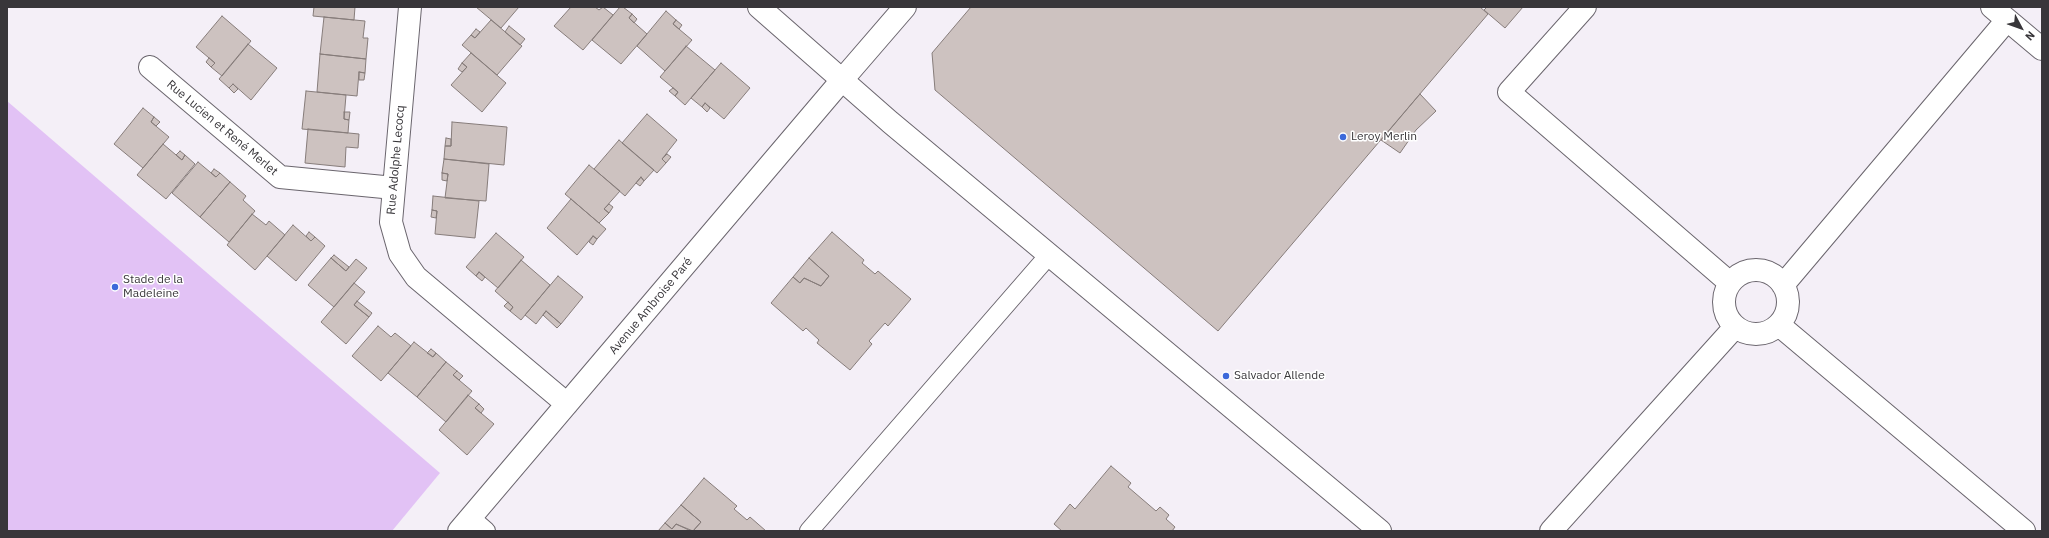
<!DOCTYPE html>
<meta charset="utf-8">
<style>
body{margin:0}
#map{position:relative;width:2049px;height:538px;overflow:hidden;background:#f4eff7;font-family:"IBM Plex Sans",sans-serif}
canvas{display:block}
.frame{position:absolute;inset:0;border:8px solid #38363a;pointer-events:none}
.north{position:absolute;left:2001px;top:8px;width:40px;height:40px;-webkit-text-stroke:3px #fff;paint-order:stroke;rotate:131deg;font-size:11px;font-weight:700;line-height:16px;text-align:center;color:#38363a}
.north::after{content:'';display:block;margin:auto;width:14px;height:18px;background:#38363a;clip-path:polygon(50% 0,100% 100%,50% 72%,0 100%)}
</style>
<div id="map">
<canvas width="2049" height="538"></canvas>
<div class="frame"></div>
<div class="north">N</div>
</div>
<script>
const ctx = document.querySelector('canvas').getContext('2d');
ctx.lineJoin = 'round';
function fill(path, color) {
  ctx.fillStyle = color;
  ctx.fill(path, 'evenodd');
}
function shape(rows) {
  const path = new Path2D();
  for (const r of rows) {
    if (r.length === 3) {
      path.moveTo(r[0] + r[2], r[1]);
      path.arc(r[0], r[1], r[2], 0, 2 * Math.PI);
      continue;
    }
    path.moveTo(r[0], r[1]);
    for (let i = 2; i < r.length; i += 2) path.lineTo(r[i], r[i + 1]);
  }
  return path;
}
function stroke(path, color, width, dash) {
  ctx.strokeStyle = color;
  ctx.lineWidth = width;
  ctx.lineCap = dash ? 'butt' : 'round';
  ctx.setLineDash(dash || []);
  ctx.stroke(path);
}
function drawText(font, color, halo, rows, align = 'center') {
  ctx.font = font + ' "IBM Plex Sans",sans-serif';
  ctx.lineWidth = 3;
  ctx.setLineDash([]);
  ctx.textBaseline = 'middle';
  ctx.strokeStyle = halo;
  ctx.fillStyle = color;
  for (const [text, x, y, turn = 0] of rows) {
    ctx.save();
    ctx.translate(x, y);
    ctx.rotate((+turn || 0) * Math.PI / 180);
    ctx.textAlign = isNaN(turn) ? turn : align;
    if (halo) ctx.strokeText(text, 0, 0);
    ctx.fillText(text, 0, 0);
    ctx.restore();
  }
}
fill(shape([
 [7,101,440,473,392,531,7,531]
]), '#e2c2f5');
const building = shape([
 [314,7,355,7,354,20,313,16,314,7],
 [476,7,519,7,501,28,476,7],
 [571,7,595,7,599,10,603,7,613,15,583,50,554,26,571,7],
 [620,7,623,7,632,14,629,18,647,34,621,64,592,40,620,7],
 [971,7,1480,7,1488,14,1218,331,935,90,932,53,971,7],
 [1487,7,1523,7,1505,28,1484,10,1487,7],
 [666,11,676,20,673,24,692,40,665,71,637,46,666,11],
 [632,14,637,19,634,23,629,18,632,14],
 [222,16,251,41,222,76,211,67,215,63,196,47,222,16],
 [324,17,365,21,363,38,368,38,366,59,320,54,324,17],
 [491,20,522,46,497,75,462,45,471,35,475,38,491,20],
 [676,20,682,25,679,29,673,24,676,20],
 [509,26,525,39,520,45,505,32,509,26],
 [476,29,480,32,475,38,471,35,476,29],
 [248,44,277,68,251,100,233,84,229,88,219,79,248,44],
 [686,46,715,70,685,105,675,96,678,92,660,77,686,46],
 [471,53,506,83,482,112,451,85,467,67,462,63,471,53],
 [320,54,366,59,365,73,359,72,357,96,317,92,320,54],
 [209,58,215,63,211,67,206,62,209,58],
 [462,63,467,67,462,72,458,69,462,63],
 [721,63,750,88,724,119,705,103,702,107,691,98,721,63],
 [359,72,365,73,364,80,359,80,359,72],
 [233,84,238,89,234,93,229,88,233,84],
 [673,88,678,92,675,96,669,91,673,88],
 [306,91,346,95,344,119,349,120,348,133,302,129,306,91],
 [1420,94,1436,111,1416,130,1400,153,1381,140,1420,94],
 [705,103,710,108,707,112,702,107,705,103],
 [143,108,154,117,151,122,169,137,143,168,114,144,143,108],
 [344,112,350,112,349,120,344,119,344,112],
 [647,114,677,140,662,159,666,163,657,173,622,143,647,114],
 [154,117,160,122,156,126,151,122,154,117],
 [452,122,507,127,504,165,444,159,445,146,451,146,452,122],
 [308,129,359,134,358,148,346,147,345,167,305,163,308,129],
 [446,138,451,139,451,146,445,146,446,138],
 [619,140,654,170,644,181,641,177,625,196,594,169,619,140],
 [163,144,182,160,185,155,195,164,166,199,137,175,163,144],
 [180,151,185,155,182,160,176,155,180,151],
 [667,154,671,157,666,163,662,159,667,154],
 [444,159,489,164,486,201,445,198,448,174,442,173,444,159],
 [198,162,216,177,220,173,230,182,200,217,172,193,198,162],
 [589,165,620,191,604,209,609,213,599,223,565,194,589,165],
 [214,169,220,173,216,177,211,173,214,169],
 [442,173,448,174,447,181,442,180,442,173],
 [641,177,644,181,640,186,636,183,641,177],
 [230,182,246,196,243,200,255,211,229,242,200,217,230,182],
 [433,196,479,201,475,238,435,234,437,211,432,210,433,196],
 [571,199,606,229,597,239,593,236,577,255,547,228,571,199],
 [609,204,613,207,609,213,604,209,609,204],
 [432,210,437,211,436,218,431,217,432,210],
 [252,214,266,225,269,221,285,235,255,270,227,245,252,214],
 [293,225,311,241,315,237,325,246,296,281,267,256,293,225],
 [309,232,315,237,311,241,306,236,309,232],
 [832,232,864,260,862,263,875,274,878,271,911,299,888,326,885,323,869,341,872,344,850,370,817,343,819,340,806,328,803,331,771,303,793,277,800,283,804,278,821,286,829,276,809,258,832,232],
 [496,233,524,257,498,288,479,272,476,276,466,267,496,233],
 [593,236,597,239,593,245,589,242,593,236],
 [334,255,349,267,346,271,331,258,334,255],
 [331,258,346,271,356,259,367,268,334,307,308,285,331,258],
 [809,258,829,276,821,286,804,278,800,283,793,277,809,258],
 [521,260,550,285,521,320,510,311,513,307,495,291,521,260],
 [479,272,485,277,482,281,476,276,479,272],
 [558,276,583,297,561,324,546,311,536,324,525,315,558,276],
 [354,283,365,292,354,305,369,317,346,344,321,322,354,283],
 [357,301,372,313,369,317,354,305,357,301],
 [508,302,513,307,510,311,504,306,508,302],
 [546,311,561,324,557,328,543,315,546,311],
 [378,326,391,337,395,333,411,346,381,381,352,356,378,326],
 [414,342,433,357,436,353,446,362,417,397,388,373,414,342],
 [431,349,436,353,433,357,427,353,431,349],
 [446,362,457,371,453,375,472,391,446,422,417,397,446,362],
 [457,371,463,376,459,380,453,375,457,371],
 [468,395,479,404,475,408,494,424,467,455,439,430,468,395],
 [479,404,484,409,481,413,475,408,479,404],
 [1111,466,1131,483,1128,487,1156,511,1160,507,1169,515,1166,519,1175,527,1172,531,1062,531,1054,524,1070,504,1075,509,1111,466],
 [704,478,737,506,734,509,747,520,750,517,766,531,693,531,701,522,681,505,704,478],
 [681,505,701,522,693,531,676,524,672,529,665,523,681,505],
 [665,523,672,529,676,524,691,531,658,531,665,523]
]);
fill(building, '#cdc2c0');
stroke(building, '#867c7a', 1);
const service = shape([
 [471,518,486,531],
 [809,531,1049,255]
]);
const minor = shape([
 [410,7,391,222,400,254,416,277,567,404],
 [1585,7,1509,92,1730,283],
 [1992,7,2042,49],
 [150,67,280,177,394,188],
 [1756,302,32],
 [1783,285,2007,20],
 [1779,325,2024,531],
 [459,531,842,80],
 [1551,531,1735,327]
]);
const tertiary = shape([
 [759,7,890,122,1380,531],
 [842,80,905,7]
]);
stroke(service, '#6a656d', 20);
stroke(minor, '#6a656d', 24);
stroke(tertiary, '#6a656d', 24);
stroke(service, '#fff', 18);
stroke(minor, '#fff', 22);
stroke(tertiary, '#fff', 22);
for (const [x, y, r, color] of [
 [1343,137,4,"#3c69da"],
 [115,287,4,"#3c69da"],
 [1226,376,4,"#3c69da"]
]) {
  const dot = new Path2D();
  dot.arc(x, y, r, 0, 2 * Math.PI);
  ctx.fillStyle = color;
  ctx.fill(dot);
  stroke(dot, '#fff', 1.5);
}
drawText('12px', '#38363a', '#fff', [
 ["Rue Lucien et René Merlet",222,128,40],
 ["Rue Adolphe Lecocq",396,160,-85],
 ["Avenue Ambroise Paré",651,306,-50]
]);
drawText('12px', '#38363a', '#fff', [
 ["Leroy Merlin",1351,137],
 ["Stade de la",123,280],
 ["Madeleine",123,294],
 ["Salvador Allende",1234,376]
], 'left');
</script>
